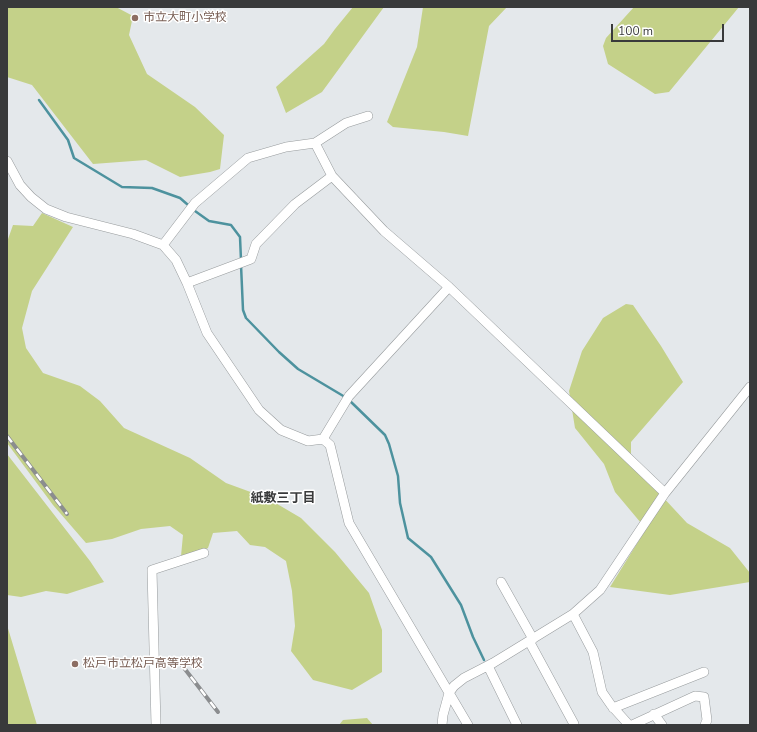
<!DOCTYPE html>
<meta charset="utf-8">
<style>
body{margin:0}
#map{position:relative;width:757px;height:732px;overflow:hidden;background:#e4e8eb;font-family:"Nunito Sans",sans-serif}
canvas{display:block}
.frame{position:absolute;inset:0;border:8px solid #393a3b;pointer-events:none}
.scale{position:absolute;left:611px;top:24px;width:113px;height:18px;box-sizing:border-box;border:2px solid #393a3b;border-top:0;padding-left:5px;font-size:12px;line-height:14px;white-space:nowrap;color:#393a3b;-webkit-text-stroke:3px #fff;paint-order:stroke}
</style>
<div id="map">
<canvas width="757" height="732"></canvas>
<div class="frame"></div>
<div class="scale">100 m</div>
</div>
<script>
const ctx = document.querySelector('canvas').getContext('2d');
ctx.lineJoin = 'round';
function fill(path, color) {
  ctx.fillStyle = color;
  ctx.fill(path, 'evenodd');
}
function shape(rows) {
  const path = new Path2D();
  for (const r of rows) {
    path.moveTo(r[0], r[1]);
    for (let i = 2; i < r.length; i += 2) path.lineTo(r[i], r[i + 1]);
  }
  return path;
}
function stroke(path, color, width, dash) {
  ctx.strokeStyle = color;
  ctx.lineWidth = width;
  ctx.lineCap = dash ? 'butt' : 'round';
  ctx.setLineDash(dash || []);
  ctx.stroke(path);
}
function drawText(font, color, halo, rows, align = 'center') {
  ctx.font = font + ' "Nunito Sans","Noto Sans JP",sans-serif';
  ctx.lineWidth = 3;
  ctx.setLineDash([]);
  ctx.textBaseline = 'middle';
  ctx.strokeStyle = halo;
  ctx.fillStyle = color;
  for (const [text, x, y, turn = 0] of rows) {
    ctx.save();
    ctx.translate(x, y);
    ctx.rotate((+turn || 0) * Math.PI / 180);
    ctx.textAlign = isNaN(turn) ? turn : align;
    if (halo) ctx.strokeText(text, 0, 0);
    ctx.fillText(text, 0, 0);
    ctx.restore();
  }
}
fill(shape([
 [7,7,116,7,133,16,129,35,147,74,195,107,224,135,220,169,210,172,180,177,146,160,93,164,32,85,7,77],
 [353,7,384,7,322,92,286,113,276,87,324,44,335,29],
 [423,7,507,7,489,26,468,136,444,132,393,127,387,122,417,47],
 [634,7,739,7,669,92,655,94,608,64,603,46,606,38],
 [42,213,73,227,32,291,22,328,26,348,43,373,80,386,100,401,124,428,190,458,226,483,267,498,301,518,335,552,369,593,382,630,382,672,352,690,313,680,291,651,295,626,292,591,286,561,265,547,250,545,237,531,213,533,208,548,188,558,181,556,183,535,170,526,141,529,112,539,86,543,53,505,7,443,7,242,13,225,33,226],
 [626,304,633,305,661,346,683,382,631,442,631,456,647,480,687,523,730,548,750,573,750,582,670,595,610,587,646,529,615,492,604,464,575,428,569,391,582,351,603,318],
 [7,454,90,561,104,582,67,594,46,591,21,597,7,595],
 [7,625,37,725,7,725],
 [367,718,373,725,339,725,343,720]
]), '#c4d189');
stroke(shape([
 [39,100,68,140,74,158,122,187,152,188,180,198,195,211,209,221,231,225,240,237,241,260],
 [241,265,243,310,246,318,279,352,298,369,345,397],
 [349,400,385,435,389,444,398,476,400,503,408,538,431,557,461,605,473,637,484,660]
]), '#4d929e', 2.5);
const minor = shape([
 [315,143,332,176,384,231,449,287,665,493],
 [7,161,20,185,31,197,46,209,66,217,133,234,163,245,195,203,248,158,286,147,315,143,346,123,368,116],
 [163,245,176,260,187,283,207,333,259,410,281,430,308,441,323,439,330,445,349,523,468,725],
 [187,283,251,259,256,244,295,204,332,176],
 [323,439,349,396,449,287],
 [501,582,533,639],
 [573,614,593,652,602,692,611,705,629,725],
 [529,641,574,724,573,725],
 [488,666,517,725],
 [613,708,704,672],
 [654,714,662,725],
 [156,725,152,570,204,553],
 [442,725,443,715,449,693,454,686,464,678,493,663,573,614,600,590,665,493,750,387],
 [632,725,695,696,704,697,707,720,705,725]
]);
stroke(minor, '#979b9d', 10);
stroke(minor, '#fff', 9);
const rail = shape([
 [7,436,67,514],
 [181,664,218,712]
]);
stroke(rail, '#8b8d8f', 4);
stroke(rail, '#fff', 2.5, [8]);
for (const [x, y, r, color] of [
 [135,18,4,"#8d6e63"],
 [75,664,4,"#8d6e63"]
]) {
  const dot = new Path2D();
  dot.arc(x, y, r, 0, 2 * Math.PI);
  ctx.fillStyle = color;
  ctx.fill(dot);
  stroke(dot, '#fff', 1.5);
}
drawText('12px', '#785e54', '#fff', [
 ["市立大町小学校",143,18],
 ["松戸市立松戸高等学校",83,664]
], 'left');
drawText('bold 13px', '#393a3b', '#fff', [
 ["紙敷三丁目",283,499]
]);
</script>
